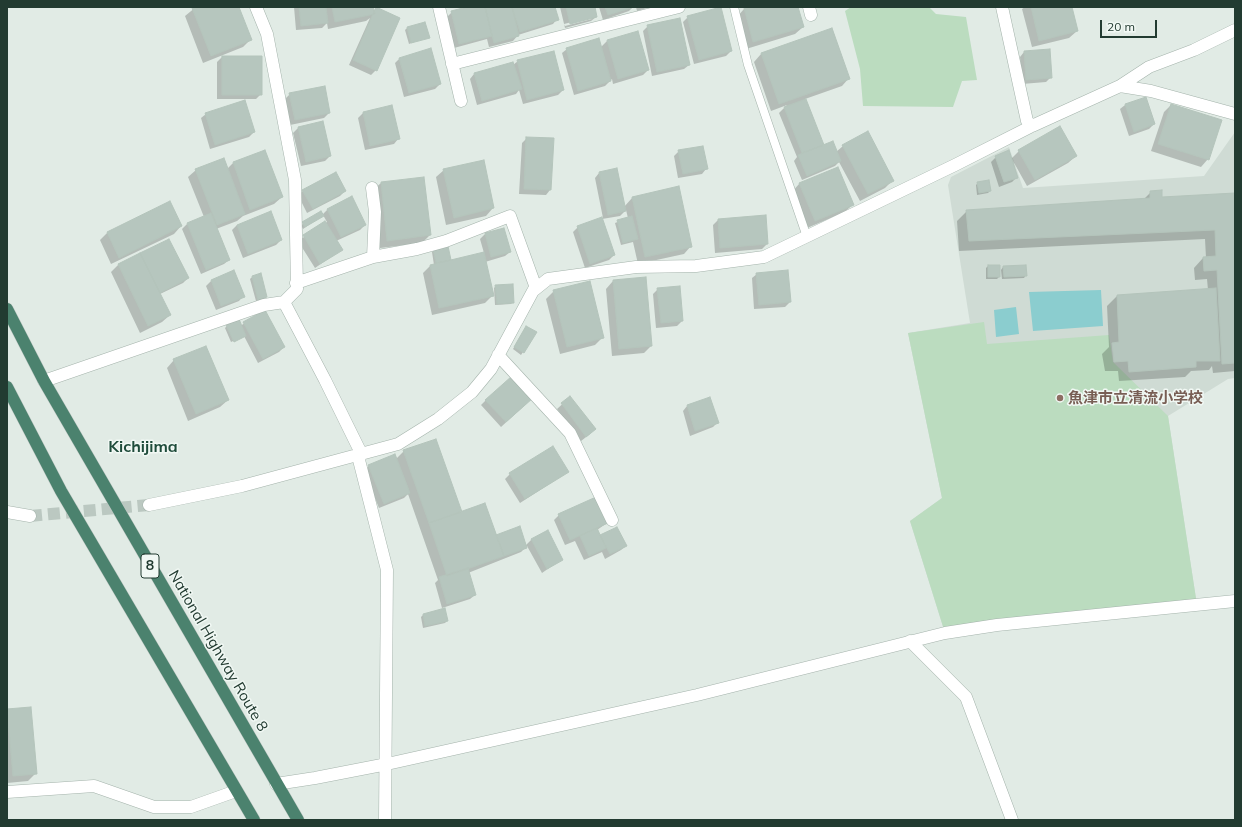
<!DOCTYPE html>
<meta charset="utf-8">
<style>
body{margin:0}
#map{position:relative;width:1242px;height:827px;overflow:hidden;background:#e1ebe5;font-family:Mulish,sans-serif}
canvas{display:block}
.frame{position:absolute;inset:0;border:8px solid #223b31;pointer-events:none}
.scale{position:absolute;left:1100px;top:20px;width:57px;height:18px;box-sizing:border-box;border:2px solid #223b31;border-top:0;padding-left:5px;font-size:12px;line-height:14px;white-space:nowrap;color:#223b31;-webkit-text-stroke:3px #f1f8f4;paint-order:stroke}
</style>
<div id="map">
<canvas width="1242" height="827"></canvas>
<div class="frame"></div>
<div class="scale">20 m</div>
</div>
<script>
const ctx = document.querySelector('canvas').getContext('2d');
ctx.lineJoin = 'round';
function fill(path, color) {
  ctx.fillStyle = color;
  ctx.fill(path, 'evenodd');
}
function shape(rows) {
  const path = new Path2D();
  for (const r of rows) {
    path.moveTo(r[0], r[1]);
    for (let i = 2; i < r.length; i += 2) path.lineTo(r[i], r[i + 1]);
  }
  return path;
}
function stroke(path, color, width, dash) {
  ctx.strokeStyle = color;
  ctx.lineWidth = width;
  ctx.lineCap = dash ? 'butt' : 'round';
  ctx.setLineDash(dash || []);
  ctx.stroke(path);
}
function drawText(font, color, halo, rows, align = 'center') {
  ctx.font = font + ' Mulish,"Noto Sans JP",sans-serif';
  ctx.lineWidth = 3;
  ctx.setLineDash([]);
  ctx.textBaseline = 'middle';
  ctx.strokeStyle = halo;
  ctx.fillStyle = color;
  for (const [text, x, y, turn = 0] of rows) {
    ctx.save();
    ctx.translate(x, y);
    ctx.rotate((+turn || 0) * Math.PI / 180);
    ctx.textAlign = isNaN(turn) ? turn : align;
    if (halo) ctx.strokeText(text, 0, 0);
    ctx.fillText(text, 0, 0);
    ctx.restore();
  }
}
fill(shape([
 [1235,132,1235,378,1228,379,1168,416,1197,605,945,633,910,521,942,498,908,333,970,323,948,185,951,177,1009,147,1023,188,1204,176]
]), '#cfdbd4');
fill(shape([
 [851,7,929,7,936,14,966,17,977,80,962,81,953,107,863,106,860,69,845,11],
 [984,322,987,344,1109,335,1113,362,1168,416,1197,605,945,633,910,521,942,498,908,333]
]), '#bbdcbf');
fill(shape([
 [1101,290,1103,326,1033,331,1029,292],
 [1016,307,1019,334,996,337,994,310]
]), '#8bcdcf');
fill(shape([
 [196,7,238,7,250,40,243,47,203,63,185,16],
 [294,7,372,7,373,12,377,9,376,70,371,75,349,65,370,18,366,21,328,29,327,23,322,28,296,30],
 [471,7,554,7,557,19,553,24,518,35,513,41,489,47,487,39,454,48,447,17,452,12],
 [560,7,594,7,596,17,591,21,565,28],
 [592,17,592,19,565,26,564,24],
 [599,7,633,7,629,11,603,20],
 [636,7,650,7,637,11],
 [752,7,797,7,803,27,795,34,746,49,737,17,744,9],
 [1025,7,1071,7,1077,31,1069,38,1032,47,1022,9],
 [688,17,731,51,726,56,694,64,683,22],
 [648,26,689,65,684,69,652,76,643,31],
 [407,28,428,37,409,44,405,30],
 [832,29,849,78,842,86,805,99,823,146,836,152,843,146,893,180,885,188,860,201,839,162,835,166,802,180,794,161,797,157,779,113,787,105,771,111,754,62,761,54],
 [607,41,648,70,643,75,613,84,612,79,605,86,574,95,562,53,567,49,601,47],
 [1024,52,1051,77,1046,82,1022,84,1020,57],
 [222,57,261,94,256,99,217,99,217,62],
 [400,58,440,84,435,89,404,97,395,63],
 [518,61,563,90,558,95,523,104,519,90,516,94,477,105,470,79,474,74,513,65],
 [290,94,329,113,324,118,290,125,285,99],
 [1125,105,1154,124,1149,129,1129,136,1120,109],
 [1171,105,1208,159,1201,167,1151,151,1164,112],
 [391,106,398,139,394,144,365,150,358,118,363,113],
 [206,114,254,132,249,137,210,149,201,118],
 [322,123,330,156,325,161,301,166,293,133,298,128],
 [527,138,550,190,546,195,519,194,522,143],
 [265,151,282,197,274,204,243,216,237,221,216,229,229,260,224,264,201,274,182,229,187,224,204,217,188,177,196,170,227,169,233,163],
 [679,151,706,169,702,174,678,178,674,156],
 [1019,151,1076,156,1068,163,1027,186,1013,161,1017,177,1012,182,999,187,991,162,996,157,1011,159],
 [838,168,853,204,845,212,807,228,792,192,799,184],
 [444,170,493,208,486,216,446,225,436,177],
 [599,173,624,207,632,198,691,246,684,254,638,264,633,242,621,245,615,223,628,218,626,210,620,216,602,219,614,255,609,260,585,268,573,232,578,227,603,218,595,178],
 [423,178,430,235,422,243,380,248,373,190,381,183],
 [978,183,990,191,988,193,977,195,976,185],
 [303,191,345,191,340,196,307,213,298,195],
 [1151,192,1161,198,1235,195,1235,371,1213,373,1212,366,1209,370,1191,371,1185,377,1119,381,1118,371,1105,371,1102,354,1109,347,1107,306,1117,296,1208,290,1207,279,1195,280,1194,268,1203,258,1206,258,1205,239,959,251,957,221,967,211,1144,199],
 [169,202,181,226,174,234,111,264,100,240,107,233],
 [328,209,365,225,360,230,336,241,341,250,315,268,298,241,327,222,323,215,303,229,301,225,322,215],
 [718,220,767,244,762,249,715,253,713,225],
 [237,225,281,240,276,245,243,258,232,230],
 [485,234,510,252,505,256,485,262,493,295,485,303,432,315,423,273,430,266,434,265,432,252,434,250,451,261,484,253,480,239],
 [118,265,188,278,183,283,160,294,170,315,162,322,140,333,111,272],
 [988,266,999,266,999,277,997,279,986,279,986,268],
 [1003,267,1026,275,1024,278,1002,279,1001,270],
 [757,274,790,302,785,307,754,309,752,278],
 [252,277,266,297,264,299,256,301,250,279],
 [211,281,243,296,239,301,216,310,206,286],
 [613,281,651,346,644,353,612,356,606,289],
 [496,286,513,302,511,304,495,305,494,288],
 [658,289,682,321,677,326,656,328,653,294],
 [554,291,603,337,595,345,560,354,546,299],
 [265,311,284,347,279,352,258,363,244,336,231,342,225,328,227,326,240,326],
 [524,330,523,352,521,355,513,349],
 [174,360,228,400,220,407,188,421,167,368],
 [570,397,590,434,581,441,557,409],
 [486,400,527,403,501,427,481,405],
 [687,406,718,422,713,427,690,436,683,411],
 [404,451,461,513,496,536,525,546,531,540,547,532,562,559,542,573,527,546,521,552,468,573,475,595,470,599,442,608,435,583,438,580,408,494,404,498,379,508,364,471,369,466,396,459],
 [568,472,520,503,505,479,510,474],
 [559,515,607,523,597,530,600,537,617,528,626,546,621,550,605,559,602,552,584,560,575,541,565,545,554,520],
 [444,610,447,621,445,623,423,628,421,617,423,615],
 [30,708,36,773,28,781,7,783,7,710]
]), '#0003');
const building = shape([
 [239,7,252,40,211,56,192,8,239,7],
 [299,7,326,7,328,23,301,26,299,7],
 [332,7,373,7,375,14,335,22,332,7],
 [376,7,400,18,377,71,353,60,376,7],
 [467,7,485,7,492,36,459,44,451,11,467,7],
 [485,7,512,7,519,36,494,43,485,7],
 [512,7,555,7,559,20,520,32,512,7],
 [566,7,595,7,597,17,570,24,566,7],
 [605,7,634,7,608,15,605,7],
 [721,7,732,51,699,60,687,16,721,7],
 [748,7,798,7,804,27,753,42,744,8,748,7],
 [1031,7,1072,7,1078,31,1039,41,1031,7],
 [680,18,690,65,657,72,647,25,680,18],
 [425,22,430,38,411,43,407,27,425,22],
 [832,28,850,79,779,104,761,53,832,28],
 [638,31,649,70,618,79,607,40,638,31],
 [599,38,611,81,578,91,566,48,599,38],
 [431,48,441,84,409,93,399,58,431,48],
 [1050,49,1052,78,1026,80,1024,51,1050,49],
 [554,51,564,90,527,100,517,60,554,51],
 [222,56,262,56,262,95,222,95,222,56],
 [513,62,522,89,482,101,474,73,513,62],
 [325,86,330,113,295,120,289,93,325,86],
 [1146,97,1155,124,1134,132,1125,104,1146,97],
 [806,99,824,145,802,153,784,107,806,99],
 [245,100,255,132,215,145,205,113,245,100],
 [1171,104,1222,120,1209,160,1158,144,1171,104],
 [392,105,400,139,370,146,363,112,392,105],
 [323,121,331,156,306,162,298,127,323,121],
 [1060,126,1077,156,1035,180,1018,150,1060,126],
 [868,131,894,181,868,194,842,145,868,131],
 [526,137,554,138,551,190,524,189,526,137],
 [833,141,841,161,807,176,798,155,833,141],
 [703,146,708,169,683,174,678,150,703,146],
 [265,150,283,197,250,210,233,162,265,150],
 [1009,150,1018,178,1004,182,995,156,1009,150],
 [224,158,245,214,217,225,195,169,224,158],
 [484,160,494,208,454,218,443,169,484,160],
 [838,167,854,205,815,221,799,183,838,167],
 [617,168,626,211,608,215,599,172,617,168],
 [336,172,346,191,313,209,302,190,336,172],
 [424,177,431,235,387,241,381,182,424,177],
 [989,180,991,191,979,193,977,182,989,180],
 [679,186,692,247,645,257,632,197,679,186],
 [1162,190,1162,197,1235,193,1235,363,1222,364,1217,270,1204,271,1203,257,1216,256,1215,230,969,241,966,210,1150,198,1150,191,1162,190],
 [352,196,366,225,341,237,327,209,352,196],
 [170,201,182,226,119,258,107,232,170,201],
 [271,211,282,240,248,254,237,225,271,211],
 [321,211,324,216,305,227,302,222,321,211],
 [211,213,230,260,206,270,187,223,211,213],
 [766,215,768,244,720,248,718,219,766,215],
 [632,216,638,239,623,243,617,220,632,216],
 [602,217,615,255,590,264,577,226,602,217],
 [325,221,343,250,320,264,303,235,325,221],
 [504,228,511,252,491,257,485,233,504,228],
 [169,239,189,278,160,293,140,253,169,239],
 [448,246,451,260,436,263,433,249,448,246],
 [484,252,494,296,439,308,430,265,484,252],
 [140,253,171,315,148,326,118,264,140,253],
 [988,265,1000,265,1000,277,988,277,988,265],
 [1026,265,1027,276,1004,277,1003,266,1026,265],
 [234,270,245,297,221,306,211,280,234,270],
 [788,270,791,302,759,305,756,273,788,270],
 [261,273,267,297,258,300,252,276,261,273],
 [646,277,652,346,619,349,613,280,646,277],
 [590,281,604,338,567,347,553,290,590,281],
 [513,284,514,303,497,304,495,285,513,284],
 [680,286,683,321,661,323,657,288,680,286],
 [1216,288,1220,361,1196,361,1196,367,1129,372,1128,361,1114,362,1112,343,1119,342,1117,295,1216,288],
 [265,310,285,347,263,359,243,322,265,310],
 [239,319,246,336,234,342,226,325,239,319],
 [526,326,537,332,524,353,514,347,526,326],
 [206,346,229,400,196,414,173,359,206,346],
 [512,376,533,398,506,422,485,400,512,376],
 [570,396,596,429,586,437,561,403,570,396],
 [710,397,719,423,695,431,687,405,710,397],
 [436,439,462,512,429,523,403,450,436,439],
 [553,446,569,472,525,499,509,473,553,446],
 [395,454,410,493,384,504,368,465,395,454],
 [596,497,608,523,570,540,558,514,596,497],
 [485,503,504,556,447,576,429,523,485,503],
 [520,526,527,548,504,556,496,535,520,526],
 [617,527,627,546,610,554,600,535,617,527],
 [597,528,606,548,589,556,580,536,597,528],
 [548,530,563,560,547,569,531,539,548,530],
 [468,568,476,595,447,604,439,577,468,568],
 [445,608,448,621,425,626,423,614,445,608],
 [31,707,37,774,13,776,7,709,31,707]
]);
fill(building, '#b6c6be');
stroke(building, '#b4c4bb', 1);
stroke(shape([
 [30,516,149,505]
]), '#bbc8c1', 12, [12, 6]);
const service = shape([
 [734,7,748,65,807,237]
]);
const minor = shape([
 [439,7,461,101],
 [809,7,811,15],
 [1002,7,1027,121,1032,126],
 [452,64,679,7],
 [1120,86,1149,67,1194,50,1235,30],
 [372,188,375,212,373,257],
 [296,283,373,257,417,249,446,241,510,216,536,288],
 [284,302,325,380,361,453,359,460,387,570,385,820],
 [498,355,570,433,612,520],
 [44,381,264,305,284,302,297,289,295,180,267,34,256,7],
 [149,505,242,486,398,444,438,419,472,392,491,369,533,291,548,279,636,267,696,266,764,257,955,165,1032,126,1120,86,1151,91,1235,114],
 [7,512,30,516],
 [910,641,966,697,1012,820],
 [276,784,315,778,387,764,697,695,945,633,997,625,1235,601],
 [7,792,94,786,154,807,191,807,236,791]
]);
const trunk = shape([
 [7,309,44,381,298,820],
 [7,387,61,491,254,820]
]);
stroke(service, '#a4b3ab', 9);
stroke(minor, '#a4b3ab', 13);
stroke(trunk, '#c1c8c5', 13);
stroke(service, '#fff', 8);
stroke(minor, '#fff', 12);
stroke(trunk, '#4b826e', 12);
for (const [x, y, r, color] of [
 [1060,398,4,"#8d6e63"]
]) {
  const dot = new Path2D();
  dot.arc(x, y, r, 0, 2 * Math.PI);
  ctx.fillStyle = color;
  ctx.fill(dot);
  stroke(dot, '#f1f8f4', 1.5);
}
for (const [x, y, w] of [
 [150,566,18]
]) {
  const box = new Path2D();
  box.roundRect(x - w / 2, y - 12, w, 24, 3);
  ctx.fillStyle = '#f1f8f4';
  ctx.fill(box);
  stroke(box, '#223b31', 1);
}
drawText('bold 14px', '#223b31', null, [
 ["8",150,566]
]);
drawText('bold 15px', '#785e54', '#f1f8f4', [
 ["魚津市立清流小学校",1068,398]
], 'left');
drawText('15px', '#223b31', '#f1f8f4', [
 ["National Highway Route 8",218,651,60]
]);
drawText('bold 16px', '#1f4c3b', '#f1f8f4', [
 ["Kichijima",143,447]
]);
</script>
